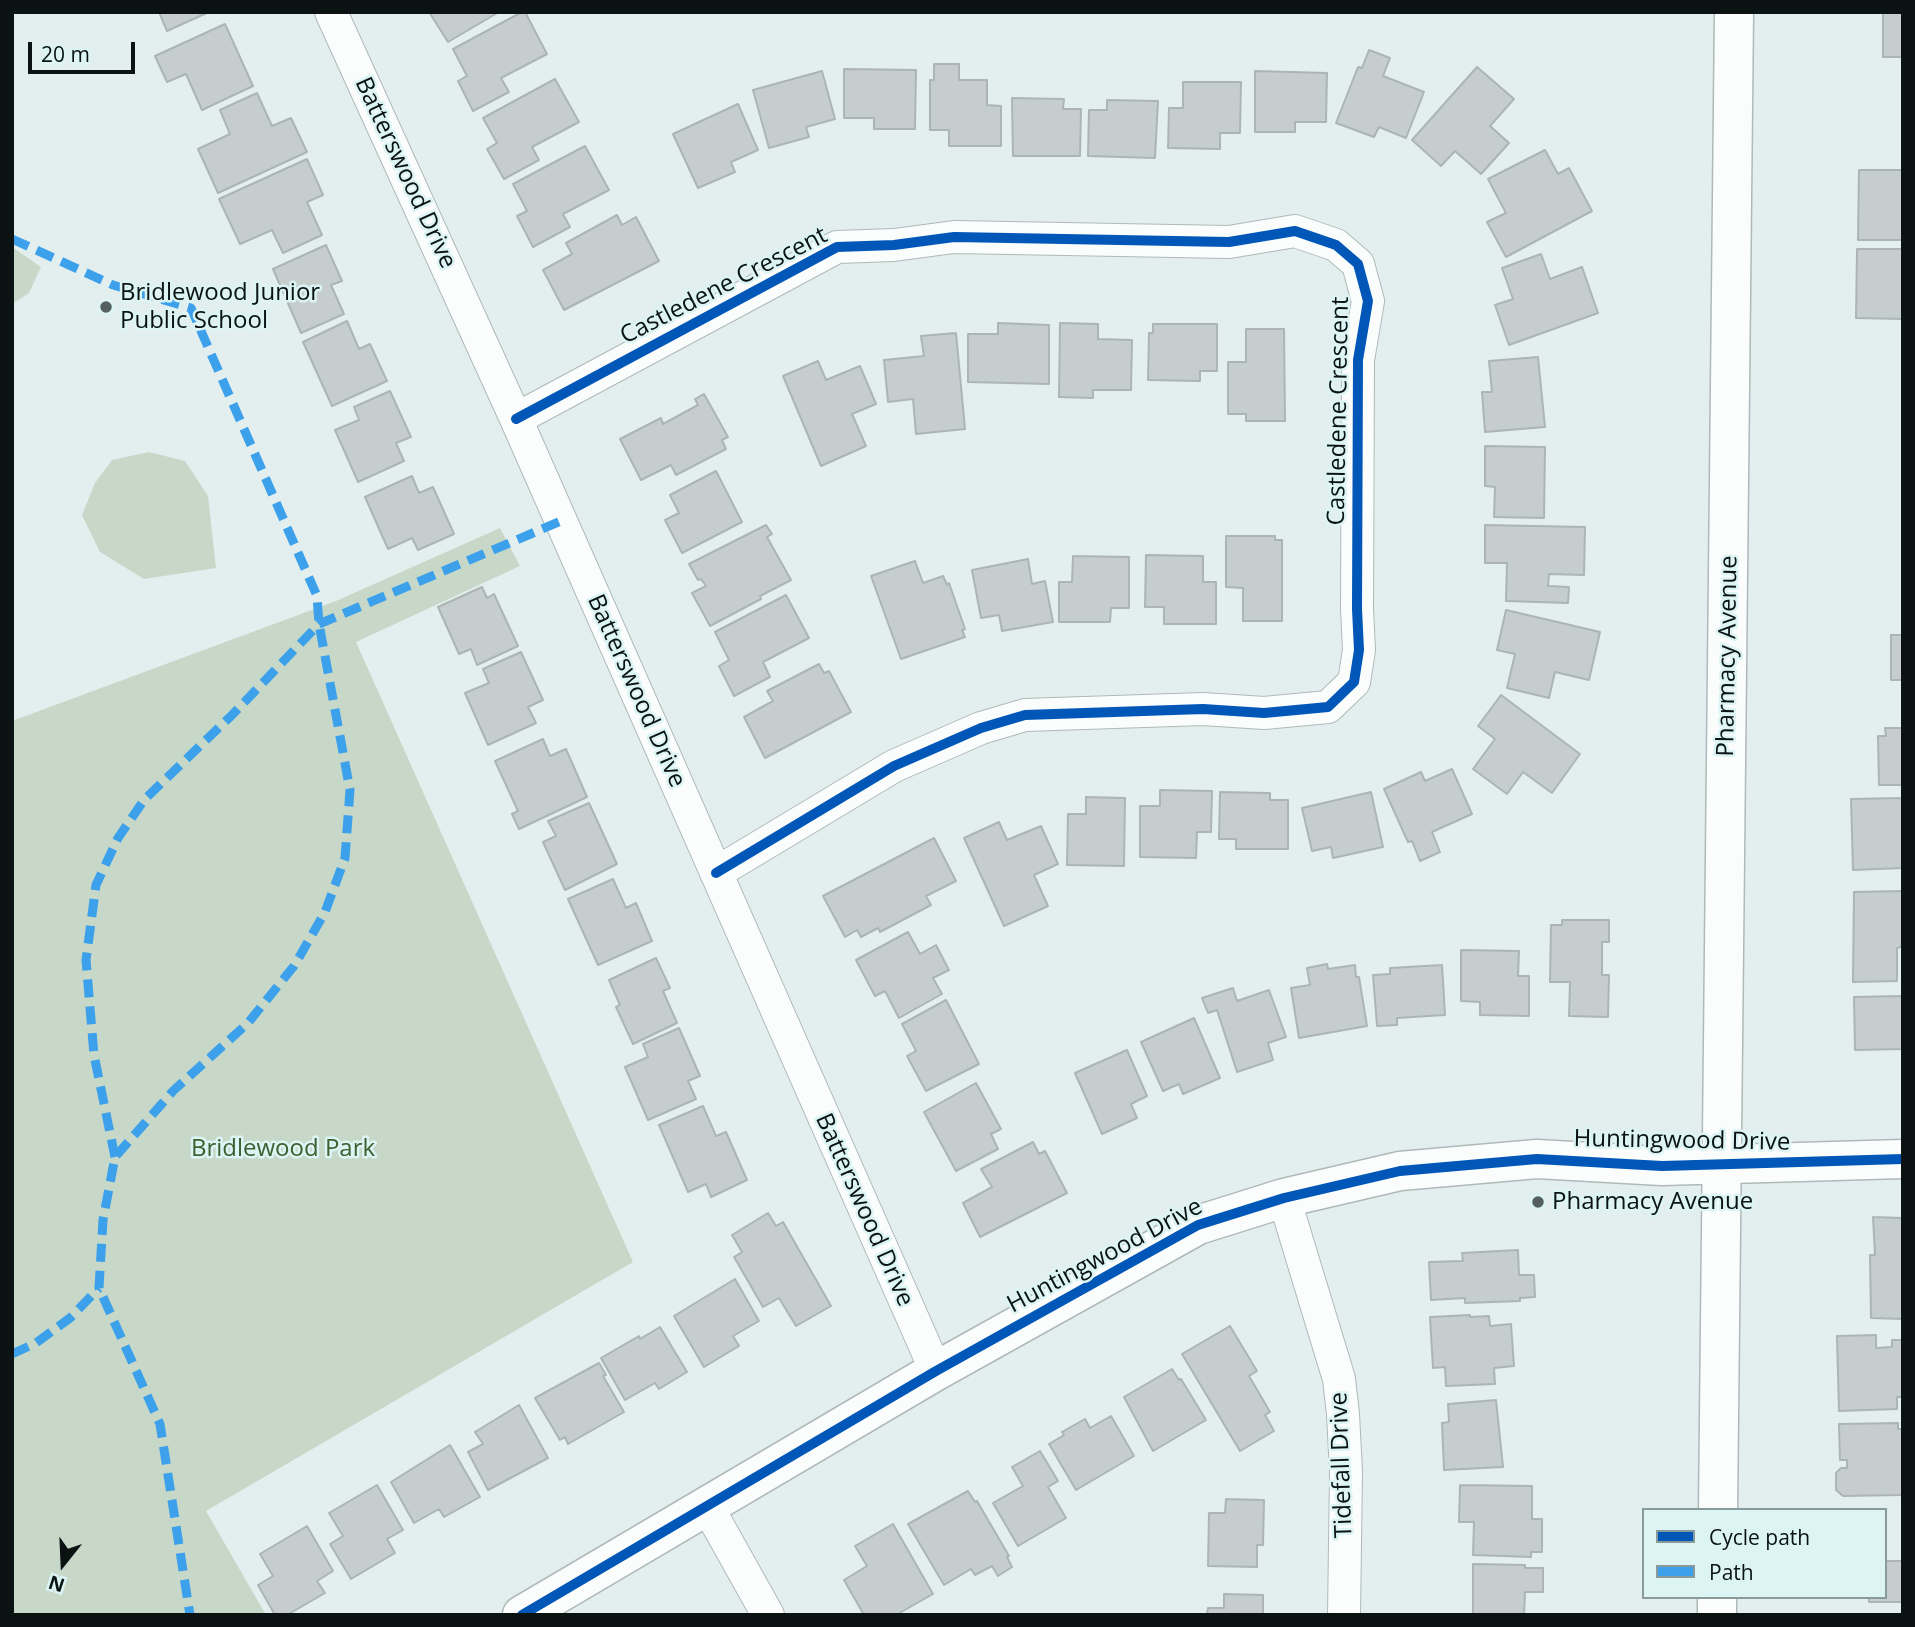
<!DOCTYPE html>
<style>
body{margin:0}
#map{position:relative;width:1915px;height:1627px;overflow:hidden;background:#e3efef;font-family:"Open Sans",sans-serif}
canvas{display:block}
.frame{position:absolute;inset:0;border:14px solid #0a1212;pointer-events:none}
.legend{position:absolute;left:1642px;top:1508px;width:245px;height:91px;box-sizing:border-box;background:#ddf4f5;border:2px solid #899a9a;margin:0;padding:9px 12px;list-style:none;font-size:21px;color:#0a1212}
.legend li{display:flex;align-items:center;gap:14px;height:35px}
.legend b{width:35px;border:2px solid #899a9a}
.north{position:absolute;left:28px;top:1529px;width:70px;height:70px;-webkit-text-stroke:5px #ddf4f5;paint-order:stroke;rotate:198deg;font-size:19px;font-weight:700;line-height:28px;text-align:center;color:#0a1212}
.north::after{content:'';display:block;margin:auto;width:24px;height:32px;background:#0a1212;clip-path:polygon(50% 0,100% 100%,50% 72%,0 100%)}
.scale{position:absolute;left:28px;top:42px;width:107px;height:32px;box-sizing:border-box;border:4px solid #0a1212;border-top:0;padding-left:9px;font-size:21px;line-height:24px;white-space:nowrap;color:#0a1212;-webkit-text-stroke:5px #ddf4f5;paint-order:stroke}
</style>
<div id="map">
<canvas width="1915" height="1627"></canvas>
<div class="frame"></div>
<ul class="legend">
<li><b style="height:9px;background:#0057b8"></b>Cycle path</li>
<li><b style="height:9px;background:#3ca1ea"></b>Path</li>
</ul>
<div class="north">N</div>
<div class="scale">20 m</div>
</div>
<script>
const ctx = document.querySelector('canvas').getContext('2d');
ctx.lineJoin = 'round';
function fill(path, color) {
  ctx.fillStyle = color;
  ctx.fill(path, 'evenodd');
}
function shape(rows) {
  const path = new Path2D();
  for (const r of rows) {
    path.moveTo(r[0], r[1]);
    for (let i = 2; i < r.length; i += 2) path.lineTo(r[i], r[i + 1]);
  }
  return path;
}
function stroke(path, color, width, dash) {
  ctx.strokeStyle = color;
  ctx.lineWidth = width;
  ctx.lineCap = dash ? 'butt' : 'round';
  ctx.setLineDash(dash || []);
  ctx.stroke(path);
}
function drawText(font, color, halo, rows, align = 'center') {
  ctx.font = font + ' "Open Sans",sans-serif';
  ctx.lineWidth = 5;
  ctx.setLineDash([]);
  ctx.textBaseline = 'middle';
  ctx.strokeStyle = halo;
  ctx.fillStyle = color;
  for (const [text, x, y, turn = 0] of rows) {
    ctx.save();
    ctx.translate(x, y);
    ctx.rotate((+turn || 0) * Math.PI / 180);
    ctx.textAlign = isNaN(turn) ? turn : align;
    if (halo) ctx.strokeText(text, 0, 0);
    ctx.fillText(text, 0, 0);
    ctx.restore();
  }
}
fill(shape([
 [12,247,41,267,29,293,12,304],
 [149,452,185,461,208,496,216,568,144,579,100,552,82,515,95,483,112,460],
 [500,528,520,566,356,642,633,1262,206,1511,266,1615,12,1615,12,721,336,601]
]), '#c7d8c9');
const building = shape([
 [159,12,209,12,167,31,159,12],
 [429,12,499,12,448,42,429,12],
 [522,12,525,12,547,54,501,78,509,92,473,111,458,81,467,76,453,49,522,12],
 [1883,12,1903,12,1903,57,1883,57,1883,12],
 [225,24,253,86,202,110,186,74,167,82,155,56,225,24],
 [1369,50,1390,58,1383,76,1424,92,1406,138,1379,127,1374,137,1336,123,1358,67,1362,68,1369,50],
 [934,64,959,64,959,80,987,80,987,105,1001,106,1001,146,949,146,949,130,930,130,930,80,934,80,934,64],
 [1477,67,1514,99,1490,126,1509,143,1481,174,1455,151,1441,166,1412,140,1477,67],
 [844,69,916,70,915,129,874,129,874,118,844,118,844,69],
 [822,71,835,119,806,127,809,137,769,148,753,90,822,71],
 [1255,71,1327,73,1326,122,1295,122,1295,132,1255,132,1255,71],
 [555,79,579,122,532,147,539,160,504,179,487,149,497,143,483,118,555,79],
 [1183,82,1241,82,1240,133,1220,133,1220,149,1168,148,1169,108,1183,108,1183,82],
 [257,93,272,126,291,118,307,152,218,193,198,149,230,134,220,110,257,93],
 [1012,98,1064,99,1063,109,1081,109,1080,156,1013,156,1012,98],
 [1107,100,1158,101,1155,158,1088,156,1089,110,1107,110,1107,100],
 [738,104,758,150,731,162,735,172,698,188,673,134,738,104],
 [585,146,609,190,563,214,570,227,533,247,517,216,527,211,513,184,585,146],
 [1545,150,1558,174,1569,168,1592,211,1506,257,1487,222,1506,213,1488,179,1545,150],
 [307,159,323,195,307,202,322,235,283,253,272,230,240,244,219,199,307,159],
 [1859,170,1903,170,1903,240,1858,240,1859,170],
 [617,215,622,225,636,217,659,261,564,310,543,270,572,254,566,243,617,215],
 [326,245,342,281,331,285,344,314,301,333,273,269,326,245],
 [1857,249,1903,249,1903,319,1856,318,1857,249],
 [1541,254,1550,279,1582,267,1598,313,1509,345,1495,305,1513,299,1502,268,1541,254],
 [347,321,359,349,370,344,387,381,332,406,303,342,347,321],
 [998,323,1049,325,1049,384,968,382,968,334,998,334,998,323],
 [1060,323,1098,324,1098,339,1132,340,1131,390,1093,390,1093,398,1059,397,1060,323],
 [1153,324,1217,324,1217,371,1200,371,1200,381,1148,380,1149,333,1153,333,1153,324],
 [1246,329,1284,329,1285,421,1246,421,1246,414,1228,414,1228,362,1246,362,1246,329],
 [956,333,965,429,916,434,913,399,888,402,884,360,924,356,921,336,956,333],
 [1538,357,1545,427,1485,432,1482,392,1492,392,1489,361,1538,357],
 [818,361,826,380,860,366,876,404,852,414,866,446,821,466,783,376,818,361],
 [390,391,411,437,396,443,404,461,358,482,335,430,359,420,354,407,390,391],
 [704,394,728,437,722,440,726,449,676,475,671,465,641,480,620,439,661,418,663,424,698,405,695,399,704,394],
 [1485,446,1545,447,1544,518,1494,517,1495,487,1485,486,1485,446],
 [716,471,742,522,682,553,665,520,679,513,670,495,716,471],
 [412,476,419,493,433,487,454,534,418,550,412,538,388,549,365,497,412,476],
 [766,525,772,534,767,537,791,580,760,596,761,599,710,626,692,593,706,586,701,579,698,580,689,564,766,525],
 [1485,525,1585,527,1584,575,1549,574,1548,586,1569,587,1568,603,1506,601,1507,563,1485,563,1485,525],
 [1226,536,1275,536,1275,540,1282,540,1282,621,1243,621,1243,588,1226,587,1226,536],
 [1146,555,1203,556,1203,582,1216,582,1216,624,1164,624,1164,607,1145,607,1146,555],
 [1073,556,1129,557,1129,608,1111,608,1110,622,1059,622,1059,582,1072,582,1073,556],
 [1028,559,1032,584,1045,581,1053,622,1002,631,999,615,981,618,972,570,1028,559],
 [915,561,923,583,943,576,947,585,949,583,965,629,962,630,965,637,901,659,871,576,915,561],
 [482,587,487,598,494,594,518,646,477,665,471,649,459,654,438,607,482,587],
 [786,595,809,638,763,662,770,677,734,696,719,666,729,660,715,632,786,595],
 [1506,610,1600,632,1589,680,1555,672,1549,698,1507,688,1515,654,1497,650,1506,610],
 [1891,635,1903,635,1903,680,1891,680,1891,635],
 [521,652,543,700,528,707,536,723,488,745,465,693,489,683,483,669,521,652],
 [819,664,824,673,829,671,851,712,765,758,744,717,773,701,767,691,819,664],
 [1501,695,1580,754,1552,793,1523,772,1507,794,1473,769,1495,739,1478,726,1501,695],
 [1885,728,1903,728,1903,785,1879,785,1878,736,1886,736,1885,728],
 [543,739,550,756,566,749,587,797,519,829,512,814,518,811,495,761,543,739],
 [1452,769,1472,814,1432,832,1440,852,1420,861,1412,841,1408,842,1384,789,1421,772,1425,781,1452,769],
 [1160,790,1212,791,1211,832,1197,832,1196,858,1140,857,1140,806,1160,806,1160,790],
 [1220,792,1270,793,1270,800,1288,800,1288,849,1236,849,1236,839,1219,839,1220,792],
 [1371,792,1383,847,1333,858,1331,847,1312,851,1302,808,1371,792],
 [1086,797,1125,798,1124,866,1067,865,1068,814,1086,814,1086,797],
 [1903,798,1903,868,1853,870,1851,799,1903,798],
 [589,803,617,864,565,890,543,842,556,836,548,821,589,803],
 [999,822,1007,840,1041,826,1058,864,1034,875,1048,906,1004,926,964,838,999,822],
 [934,838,956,881,926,896,931,905,880,932,878,928,861,937,857,930,845,937,823,896,934,838],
 [613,879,626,908,636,903,652,941,598,965,568,899,613,879],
 [1903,891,1903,946,1897,948,1897,981,1853,982,1854,892,1903,891],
 [1562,920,1609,920,1609,942,1602,942,1602,975,1609,975,1608,1017,1569,1016,1570,982,1550,982,1551,925,1562,925,1562,920],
 [908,932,920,954,936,945,949,970,933,978,942,994,899,1018,885,991,875,996,856,960,908,932],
 [1461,950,1519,951,1518,976,1529,976,1529,1016,1480,1015,1480,1002,1461,1001,1461,950],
 [656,958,670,988,663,991,677,1023,633,1044,616,1007,620,1005,609,980,656,958],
 [1327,964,1328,969,1355,965,1356,977,1359,977,1367,1026,1299,1038,1291,988,1310,985,1307,968,1327,964],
 [1442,965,1445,1015,1397,1018,1397,1025,1377,1026,1373,975,1390,974,1390,968,1442,965],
 [1233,988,1237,1001,1269,990,1286,1037,1268,1043,1273,1060,1237,1072,1217,1010,1208,1013,1202,998,1233,988],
 [1903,996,1903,1049,1855,1050,1854,997,1903,996],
 [946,1000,979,1064,926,1091,907,1056,916,1051,902,1024,946,1000],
 [1194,1018,1220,1078,1183,1094,1179,1084,1163,1091,1141,1042,1194,1018],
 [679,1028,700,1076,688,1081,696,1099,648,1120,625,1067,648,1057,643,1044,679,1028],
 [1127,1050,1147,1096,1131,1104,1137,1118,1102,1134,1075,1073,1127,1050],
 [976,1083,1001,1129,991,1134,998,1149,956,1171,924,1112,976,1083],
 [703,1106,716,1136,726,1132,747,1180,711,1197,706,1184,688,1192,659,1125,703,1106],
 [1033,1142,1039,1154,1045,1151,1067,1193,980,1237,963,1203,992,1187,981,1169,1033,1142],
 [768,1213,776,1226,783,1222,831,1306,796,1326,779,1298,763,1307,734,1257,742,1252,732,1235,768,1213],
 [1873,1217,1903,1218,1903,1319,1871,1318,1870,1255,1875,1255,1873,1217],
 [1518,1250,1519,1275,1534,1275,1535,1297,1520,1298,1520,1301,1465,1303,1465,1298,1431,1300,1429,1262,1463,1261,1462,1253,1518,1250],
 [735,1279,759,1321,733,1336,739,1346,704,1367,674,1316,735,1279],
 [1470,1315,1470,1317,1489,1316,1490,1326,1511,1324,1514,1366,1494,1368,1495,1384,1446,1386,1445,1367,1433,1368,1430,1317,1470,1315],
 [1230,1326,1257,1371,1249,1376,1270,1412,1265,1415,1274,1431,1240,1451,1182,1354,1230,1326],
 [660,1327,687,1372,659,1389,655,1383,625,1400,601,1358,639,1336,640,1339,660,1327],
 [1876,1335,1876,1348,1892,1347,1892,1340,1903,1340,1903,1397,1897,1397,1897,1409,1839,1411,1837,1336,1876,1335],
 [599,1363,606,1375,603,1376,624,1412,568,1444,565,1437,560,1440,535,1398,599,1363],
 [1172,1369,1179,1380,1181,1379,1206,1420,1153,1451,1124,1397,1172,1369],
 [1496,1400,1503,1467,1444,1470,1442,1423,1449,1422,1448,1404,1496,1400],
 [519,1405,548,1458,488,1490,468,1452,483,1444,475,1432,519,1405],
 [1111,1416,1134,1456,1076,1490,1049,1444,1064,1435,1062,1432,1085,1419,1090,1428,1111,1416],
 [1898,1423,1898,1429,1903,1429,1903,1495,1843,1496,1836,1490,1836,1473,1841,1468,1847,1468,1847,1460,1840,1460,1839,1424,1898,1423],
 [450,1445,480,1497,444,1517,439,1509,414,1523,391,1482,450,1445],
 [1040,1451,1058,1481,1048,1487,1066,1518,1018,1546,993,1503,1023,1486,1012,1467,1040,1451],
 [377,1485,403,1530,387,1539,395,1553,351,1579,330,1544,343,1536,329,1513,377,1485],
 [1460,1485,1532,1486,1532,1519,1542,1519,1542,1552,1531,1552,1531,1557,1473,1555,1474,1522,1459,1522,1460,1485],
 [968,1491,975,1502,977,1501,1009,1556,1007,1557,1012,1567,998,1576,992,1566,975,1575,971,1569,944,1585,908,1524,968,1491],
 [1226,1499,1264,1500,1263,1545,1257,1545,1257,1567,1208,1566,1209,1513,1225,1513,1226,1499],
 [893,1524,933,1594,896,1615,864,1615,844,1580,867,1566,855,1546,893,1524],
 [307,1526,333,1571,317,1581,325,1593,287,1615,275,1615,258,1585,273,1576,260,1554,307,1526],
 [1885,1561,1903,1561,1903,1602,1869,1602,1869,1597,1885,1597,1885,1561],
 [1473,1564,1525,1565,1525,1568,1543,1568,1543,1592,1525,1592,1524,1615,1473,1615,1473,1564],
 [1224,1594,1263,1595,1263,1615,1207,1615,1208,1608,1224,1608,1224,1594]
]);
fill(building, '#c5cecc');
stroke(building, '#acb5b4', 2);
const street = shape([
 [331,12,516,419,936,1371],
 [516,419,837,247,894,245,954,237,1229,242,1295,231,1336,245,1358,264,1368,301,1358,360,1357,609,1359,650,1354,682,1328,707,1264,713,1203,709,1025,715,981,728,894,766,716,873],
 [1284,1198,1339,1379,1343,1414,1346,1472,1344,1615],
 [707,1506,768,1615]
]);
const secondary = shape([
 [1718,1510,1734,12],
 [522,1615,936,1371,1198,1225,1284,1198,1400,1171,1537,1159,1662,1166,1903,1159],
 [1717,1615,1717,1597]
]);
stroke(street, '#afb9b9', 34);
stroke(secondary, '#afb9b9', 41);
stroke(street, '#fbfdfd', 32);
stroke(secondary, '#fbfdfd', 38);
stroke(shape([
 [12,239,113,285,191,308,317,596,319,624,350,790,345,858,325,912,294,966,248,1023,173,1091,115,1157,103,1220,99,1288,160,1424,190,1615],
 [115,1157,94,1055,86,960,96,885,118,838,144,800,231,716,319,624,561,521],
 [12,1354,36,1343,70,1318,99,1288]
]), '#3ca1ea', 9, [18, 9]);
stroke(shape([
 [516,419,837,247,894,245,954,237,1229,242,1295,231,1336,245,1358,264,1368,301,1358,360,1357,609,1359,650,1354,682,1328,707,1264,713,1203,709,1025,715,981,728,894,766,716,873],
 [522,1615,936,1371,1198,1225,1284,1198,1400,1171,1537,1159,1662,1166,1903,1159]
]), '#0057b8', 10);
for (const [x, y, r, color] of [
 [106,307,7,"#565f5f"],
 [1538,1202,7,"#565f5f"]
]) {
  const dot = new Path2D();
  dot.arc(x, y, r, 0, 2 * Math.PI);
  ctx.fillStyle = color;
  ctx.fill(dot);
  stroke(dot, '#ddf4f5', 2.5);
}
drawText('24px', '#0a1212', '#ddf4f5', [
 ["Batterswood Drive",405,173,65],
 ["Castledene Crescent",724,286,-27],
 ["Castledene Crescent",1339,411,-89],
 ["Pharmacy Avenue",1728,656,-89],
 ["Batterswood Drive",636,691,66],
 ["Huntingwood Drive",1682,1141,1],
 ["Batterswood Drive",864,1210,66],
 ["Huntingwood Drive",1105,1256,-28],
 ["Tidefall Drive",1342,1465,-92]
]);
drawText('24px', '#0a1212', '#ddf4f5', [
 ["Bridlewood Junior",120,293],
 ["Public School",120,321],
 ["Pharmacy Avenue",1552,1202]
], 'left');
drawText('24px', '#3c612e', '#ddf4f5', [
 ["Bridlewood Park",283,1149]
]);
</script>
